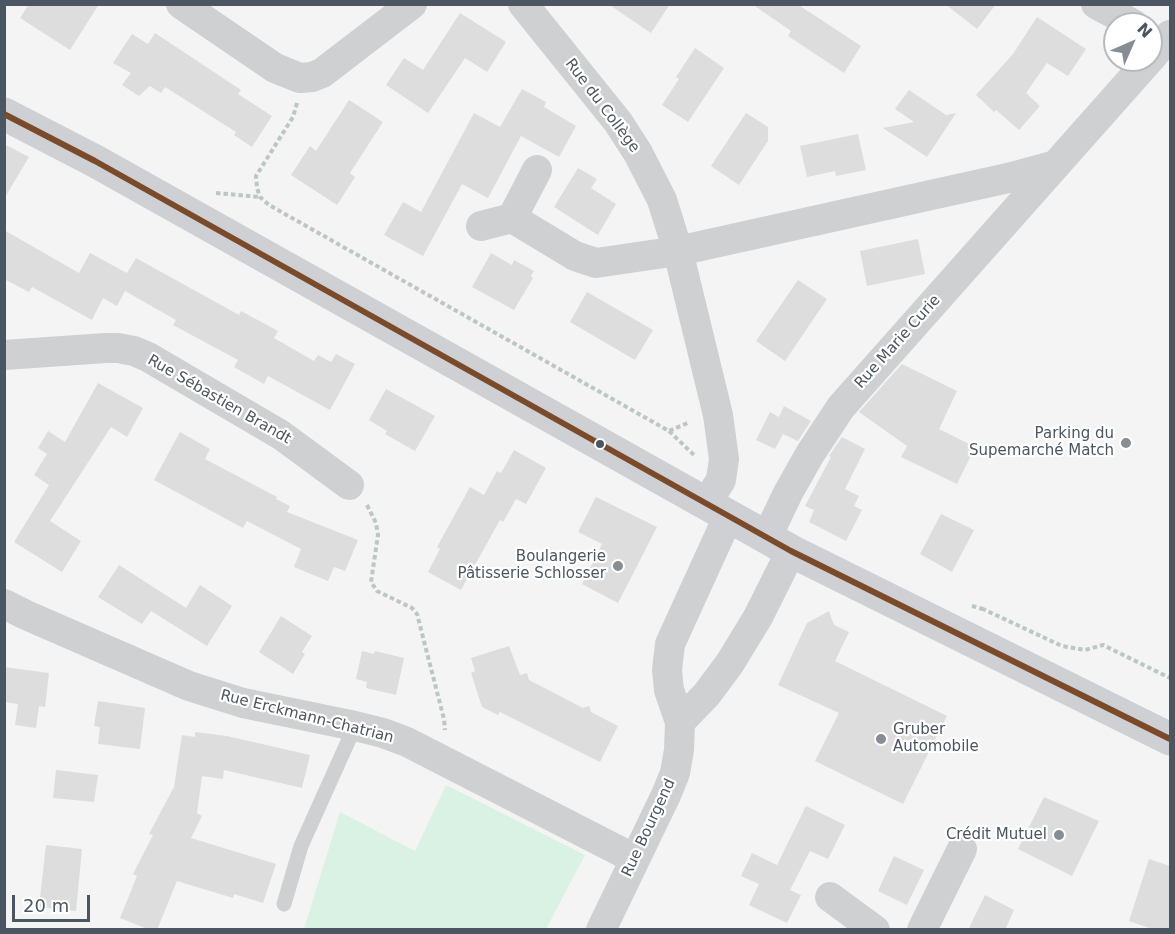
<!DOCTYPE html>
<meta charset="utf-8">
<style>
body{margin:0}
#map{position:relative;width:1175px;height:934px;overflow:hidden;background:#f4f4f4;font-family:"DejaVu Sans",sans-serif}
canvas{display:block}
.frame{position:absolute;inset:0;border:6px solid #4a5661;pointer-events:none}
.north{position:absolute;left:1103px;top:12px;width:60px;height:60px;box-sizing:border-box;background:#fff;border:2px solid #b7bbc0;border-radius:50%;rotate:45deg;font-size:16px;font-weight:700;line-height:24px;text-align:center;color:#4a5661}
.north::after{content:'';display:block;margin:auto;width:21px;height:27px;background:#868d94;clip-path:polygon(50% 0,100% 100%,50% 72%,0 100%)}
.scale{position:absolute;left:12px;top:895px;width:78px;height:27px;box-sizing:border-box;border:3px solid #4a5661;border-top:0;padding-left:8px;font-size:18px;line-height:21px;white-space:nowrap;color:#4a5661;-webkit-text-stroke:4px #fff;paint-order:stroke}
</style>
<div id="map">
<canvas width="1175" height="934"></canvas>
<div class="frame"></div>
<div class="north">N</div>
<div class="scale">20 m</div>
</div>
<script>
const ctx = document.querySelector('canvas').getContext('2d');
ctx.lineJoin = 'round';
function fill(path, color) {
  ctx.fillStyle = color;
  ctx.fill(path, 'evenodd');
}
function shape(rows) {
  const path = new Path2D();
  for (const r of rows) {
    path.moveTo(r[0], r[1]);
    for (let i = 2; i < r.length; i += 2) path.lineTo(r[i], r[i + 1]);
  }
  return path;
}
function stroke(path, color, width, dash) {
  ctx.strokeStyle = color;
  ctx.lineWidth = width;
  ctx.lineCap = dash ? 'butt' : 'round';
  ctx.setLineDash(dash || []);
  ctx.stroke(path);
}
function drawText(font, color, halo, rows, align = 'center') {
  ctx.font = font + ' "DejaVu Sans",sans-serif';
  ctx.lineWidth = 4.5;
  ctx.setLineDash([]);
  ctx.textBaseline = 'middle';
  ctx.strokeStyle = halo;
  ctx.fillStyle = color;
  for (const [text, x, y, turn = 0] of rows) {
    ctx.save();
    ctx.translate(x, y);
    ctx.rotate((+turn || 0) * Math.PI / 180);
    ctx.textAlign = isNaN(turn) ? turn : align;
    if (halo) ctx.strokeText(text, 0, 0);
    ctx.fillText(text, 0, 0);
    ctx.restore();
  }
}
fill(shape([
 [446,785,585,855,546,929,304,929,340,812,415,851]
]), '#d9f2e3');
fill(shape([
 [29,4,99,4,70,50,20,18],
 [608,4,670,4,651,33],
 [752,4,797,4,861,46,844,73,788,36,791,31],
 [945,4,996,4,977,29],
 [460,13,506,42,487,72,465,58,428,113,386,85,404,58,423,70],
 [1037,17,1086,49,1068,76,1047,63,1026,93,1040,106,1019,130,996,110,994,112,976,95,1013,54],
 [155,33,241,90,238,94,272,116,252,147,234,135,236,132,165,87,161,93,150,86,139,96,122,85,131,73,113,63,132,34,148,44],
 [695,48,724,68,688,122,662,105,679,79,676,77],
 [522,89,546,102,544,107,576,126,559,157,521,136,488,198,462,184,423,256,384,235,403,202,421,212,474,113,500,127],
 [909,90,946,115,956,113,927,157,883,128,914,122,895,109],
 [349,100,383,122,350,173,355,177,337,205,291,175,310,146,316,151],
 [746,113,768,127,768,141,739,185,711,166],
 [858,134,866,170,836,176,835,171,807,177,800,146],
 [4,144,29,157,4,199],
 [578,168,597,179,591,188,616,204,598,235,554,207],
 [4,230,79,273,90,253,127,273,136,258,239,315,241,311,278,331,274,338,314,361,318,355,331,362,336,354,355,364,330,410,268,376,264,384,234,367,238,360,173,325,176,320,125,291,117,306,103,298,92,320,32,287,29,292,4,279],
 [918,239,925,274,867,286,860,251],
 [491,253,512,265,514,260,534,271,531,276,533,278,514,310,472,287],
 [798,280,827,299,785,361,756,341],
 [587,292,653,330,635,360,570,322],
 [902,364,957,391,939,429,975,447,957,484,901,457,907,446,859,412],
 [98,383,143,408,127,437,111,427,50,521,81,541,62,572,14,542,49,485,34,475,47,454,38,448,48,431,65,442],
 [386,389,435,416,415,451,385,434,387,431,369,420],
 [784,406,811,421,798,441,783,434,775,449,756,440,770,412,779,417],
 [180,432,210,449,205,459,277,497,276,499,290,506,287,512,358,540,345,571,334,567,328,581,294,567,301,549,247,521,243,528,154,480],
 [842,437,865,449,845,489,859,496,854,506,862,510,846,541,809,522,814,510,805,506,831,457,829,456],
 [514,450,546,468,526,504,516,499,503,522,500,520,461,590,428,572,440,549,437,547,470,487,484,495,497,471,501,473],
 [596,497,657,527,618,603,582,584,602,544,578,532],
 [941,514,974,530,952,572,920,554],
 [119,565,186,608,200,585,232,606,207,646,151,611,142,624,98,597],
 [829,611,834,625,849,632,835,661,947,716,903,804,815,761,839,713,778,685,807,623],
 [281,616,312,636,302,652,305,654,293,674,259,652],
 [509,646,520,675,527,673,529,680,583,708,589,706,591,712,618,726,600,762,500,712,498,715,482,707,471,673,475,671,471,658],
 [362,651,374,654,375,651,404,658,396,695,366,688,367,682,356,679],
 [4,667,49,673,45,707,39,706,36,728,15,725,18,704,4,702],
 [98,701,145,708,140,749,98,744,100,727,94,726],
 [195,732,227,736,310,755,302,788,224,770,223,779,202,776,197,813,202,816,191,838,276,864,263,903,234,894,233,898,177,881,157,930,150,930,120,918,137,876,133,874,153,835,149,834,174,787,182,735,195,737],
 [56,770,98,775,94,802,53,798],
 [1044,797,1099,821,1072,876,1018,849],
 [806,806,845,825,828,859,810,851,790,890,801,895,787,923,749,905,759,884,741,876,752,853,777,865],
 [46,845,82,849,76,911,39,907],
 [894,856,924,870,907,905,878,891],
 [1149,859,1170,866,1170,930,1155,930,1129,921],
 [985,895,1014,910,1005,930,968,930]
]), '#ddddde');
stroke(shape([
 [297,103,293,117,256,176,257,188,260,197,269,205,669,431,690,422],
 [216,193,260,197],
 [669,431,696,457],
 [367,505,376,523,378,535,371,582,377,591,412,608,417,614,444,719,445,730],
 [972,606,983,609],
 [982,610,983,609,1062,646,1085,650,1103,645,1170,678]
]), '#bcc7c4', 4, [4.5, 3]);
stroke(shape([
 [284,904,301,846,355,726]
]), '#ced0d2', 15);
stroke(shape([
 [181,4,275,68,300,78,312,77,322,73,412,4],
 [523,4,618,122,638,153,662,200,678,251,718,415,724,459,721,480,706,504],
 [1096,4,1133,24],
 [1151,58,1170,35],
 [537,170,512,218,575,256,596,263,678,251,1008,178,1056,165],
 [481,226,512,218],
 [4,355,106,348,118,348,134,351,148,357,281,435,349,485],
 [767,537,788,493,810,454,841,407,1149,60],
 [4,604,26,615,189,686,243,703,355,726,383,733,407,742,635,859],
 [680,722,707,694,730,663,758,617,791,551],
 [830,897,875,930],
 [601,930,666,795,675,773,679,750,680,722,669,690,667,670,670,644,728,517],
 [922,930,962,849]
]), '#ced0d2', 30);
stroke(shape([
 [4,114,95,161,791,551,1170,739]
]), '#ced0d4', 33);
stroke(shape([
 [4,114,95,161,791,551,1170,739]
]), '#7a4b2a', 6);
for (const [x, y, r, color] of [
 [1126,443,6,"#868d94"],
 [600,444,5,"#4a5661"],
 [618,566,6,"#868d94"],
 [881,739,6,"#868d94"],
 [1059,835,6,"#868d94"]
]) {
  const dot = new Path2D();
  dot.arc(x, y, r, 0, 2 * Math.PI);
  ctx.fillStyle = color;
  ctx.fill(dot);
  stroke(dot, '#fff', 2);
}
drawText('15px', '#4a5661', '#fff', [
 ["Rue du Collège",602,106,53],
 ["Rue Marie Curie",898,342,-48],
 ["Rue Sébastien Brandt",219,400,30],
 ["Rue Erckmann-Chatrian",307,717,14],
 ["Rue Bourgend",649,828,-65]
]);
drawText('15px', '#4a5661', '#fff', [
 ["Parking du",1114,434],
 ["Supemarché Match",1114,451],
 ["Boulangerie",606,557],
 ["Pâtisserie Schlosser",606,574],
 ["Gruber",893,730,"left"],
 ["Automobile",893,747,"left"],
 ["Crédit Mutuel",1047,835]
], 'right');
</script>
